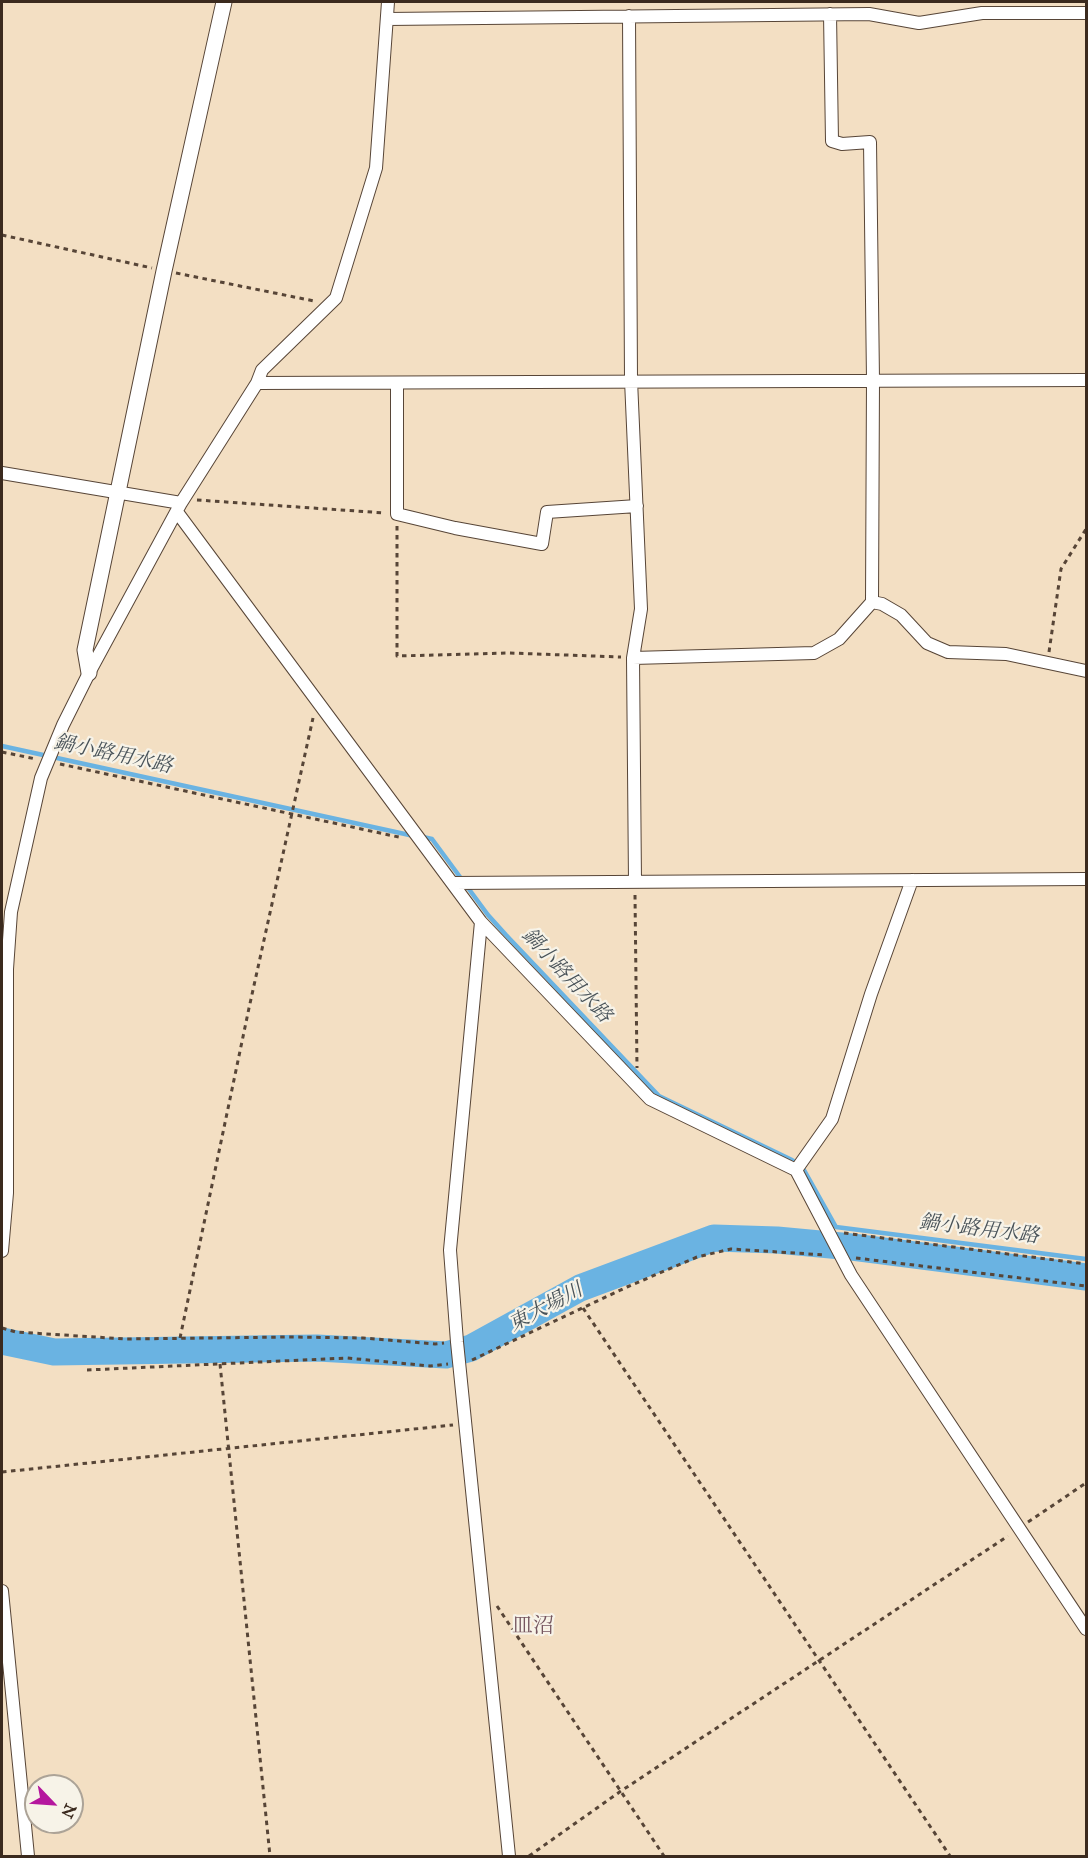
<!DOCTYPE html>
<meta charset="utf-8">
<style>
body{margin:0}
#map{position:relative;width:1088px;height:1858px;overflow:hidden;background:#f3dfc3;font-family:"IM FELL Great Primer",serif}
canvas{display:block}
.frame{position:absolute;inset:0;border:3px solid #3b2a1e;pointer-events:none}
.north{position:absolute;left:24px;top:1774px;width:60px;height:60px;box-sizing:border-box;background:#f7f3e8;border:2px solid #aca397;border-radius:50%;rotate:115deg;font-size:16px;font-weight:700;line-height:24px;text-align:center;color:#3b2a1e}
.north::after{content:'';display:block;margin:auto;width:21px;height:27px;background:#b5179e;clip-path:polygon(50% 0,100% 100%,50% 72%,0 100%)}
</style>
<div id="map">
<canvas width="1088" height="1858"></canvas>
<div class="frame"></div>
<div class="north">N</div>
</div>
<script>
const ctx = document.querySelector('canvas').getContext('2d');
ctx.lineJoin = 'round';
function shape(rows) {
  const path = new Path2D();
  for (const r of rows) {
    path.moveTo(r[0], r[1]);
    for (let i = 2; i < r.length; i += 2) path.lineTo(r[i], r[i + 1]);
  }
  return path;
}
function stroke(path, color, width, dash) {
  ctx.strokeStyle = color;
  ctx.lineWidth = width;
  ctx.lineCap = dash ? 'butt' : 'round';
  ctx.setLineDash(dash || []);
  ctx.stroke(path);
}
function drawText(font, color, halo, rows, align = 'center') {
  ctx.font = font + ' "IM FELL Great Primer","Noto Serif JP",serif';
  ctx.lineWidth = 4.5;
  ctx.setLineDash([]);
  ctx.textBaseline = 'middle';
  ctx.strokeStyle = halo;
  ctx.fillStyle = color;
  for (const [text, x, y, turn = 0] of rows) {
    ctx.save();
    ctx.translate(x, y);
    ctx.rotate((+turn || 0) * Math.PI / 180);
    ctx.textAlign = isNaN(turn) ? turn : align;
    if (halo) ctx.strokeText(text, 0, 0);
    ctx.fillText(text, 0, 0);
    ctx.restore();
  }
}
stroke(shape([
 [2,746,414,836],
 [423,837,432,839,488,915,506,935,659,1096,792,1160,804,1170,836,1227,1086,1259]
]), '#6ab3e2', 4.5);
stroke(shape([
 [2,1341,54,1352,317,1348,446,1355,471,1348,580,1288,714,1238,777,1240,852,1247,1086,1277]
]), '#6ab3e2', 27);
const minor = shape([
 [629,16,631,380,641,609,633,658,635,882],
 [387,19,869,14,919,23,982,13,1086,13],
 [257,383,1086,380],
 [397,383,397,514,455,528,542,544,547,512,637,506],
 [2,473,181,503],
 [177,512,481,922,650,1099,796,1170,851,1275,1086,1629],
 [872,602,882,604,901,615,927,643,948,652,1006,654,1086,671],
 [633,658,814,653,839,639,872,602,873,380,870,142,842,144,832,141,830,14],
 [453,883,1086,879],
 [481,922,450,1250,457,1342,509,1856],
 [796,1170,832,1119,871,994,912,880],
 [2,1251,7,1193,7,969,11,912,41,778,63,725,89,673,181,503,257,383,262,370,336,298,376,168,388,2],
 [2,1591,28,1856]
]);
const tertiary = shape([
 [89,673,85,650,164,271,224,2]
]);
stroke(minor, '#574537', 14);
stroke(tertiary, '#574537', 17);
stroke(shape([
 [2,235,152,268],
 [176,273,314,301],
 [197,500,385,513],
 [397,526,397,656,509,653,621,657],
 [1049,652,1061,569,1086,529],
 [2,752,36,759],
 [60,764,403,838],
 [635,895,637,1068],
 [844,1233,1086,1264],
 [856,1258,1086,1286],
 [583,1308,950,1856],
 [2,1328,16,1332,126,1339,289,1337,363,1338,435,1344,444,1343],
 [180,1338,249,1008,313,718],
 [472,1360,627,1287,697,1257,731,1249,826,1255],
 [220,1364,270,1856],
 [87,1370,347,1358,430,1366,448,1364],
 [2,1472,453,1425],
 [1028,1522,1086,1483],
 [497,1606,664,1856],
 [529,1856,621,1791,1008,1536]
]), '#574537', 3, [4.5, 4.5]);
stroke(minor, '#fff', 12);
stroke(tertiary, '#fff', 15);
drawText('italic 20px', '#495359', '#f7f3e8', [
 ["鍋小路用水路",113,755,12],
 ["鍋小路用水路",566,976,47],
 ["鍋小路用水路",979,1230,7],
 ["東大場川",546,1308,-28]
]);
drawText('21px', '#75565f', '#f7f3e8', [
 ["皿沼",533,1627]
]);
</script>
